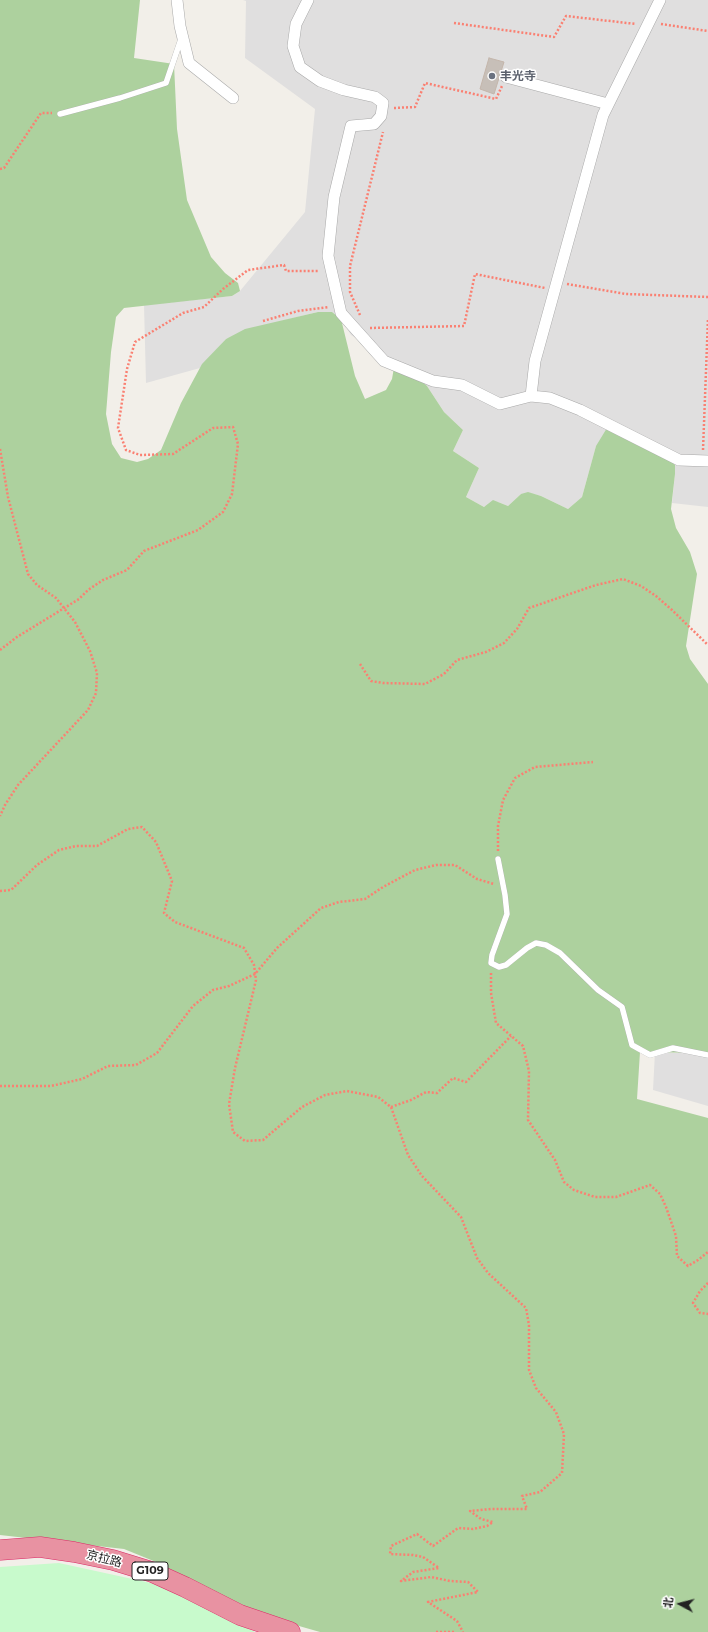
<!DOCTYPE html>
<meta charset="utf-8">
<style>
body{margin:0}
#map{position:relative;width:708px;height:1632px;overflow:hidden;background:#f2efe9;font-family:Montserrat,"Noto Sans SC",sans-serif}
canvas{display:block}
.north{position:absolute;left:660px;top:1584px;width:40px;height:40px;-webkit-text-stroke:3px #fff;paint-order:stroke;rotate:277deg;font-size:11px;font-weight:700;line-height:16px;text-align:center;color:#222}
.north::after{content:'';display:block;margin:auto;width:14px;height:18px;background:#222;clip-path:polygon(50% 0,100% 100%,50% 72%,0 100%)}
</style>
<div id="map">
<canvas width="708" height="1632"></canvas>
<div class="north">北</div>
</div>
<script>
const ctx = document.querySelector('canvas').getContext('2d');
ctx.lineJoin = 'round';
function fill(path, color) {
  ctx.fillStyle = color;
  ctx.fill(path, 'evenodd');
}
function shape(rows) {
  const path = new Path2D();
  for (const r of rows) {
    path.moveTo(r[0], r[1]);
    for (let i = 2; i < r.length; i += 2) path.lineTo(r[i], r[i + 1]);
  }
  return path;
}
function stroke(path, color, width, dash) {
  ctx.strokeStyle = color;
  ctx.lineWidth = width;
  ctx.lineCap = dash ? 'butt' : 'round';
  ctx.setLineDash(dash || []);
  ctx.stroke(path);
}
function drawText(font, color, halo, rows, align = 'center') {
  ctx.font = font + ' Montserrat,"Noto Sans SC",sans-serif';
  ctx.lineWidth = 3;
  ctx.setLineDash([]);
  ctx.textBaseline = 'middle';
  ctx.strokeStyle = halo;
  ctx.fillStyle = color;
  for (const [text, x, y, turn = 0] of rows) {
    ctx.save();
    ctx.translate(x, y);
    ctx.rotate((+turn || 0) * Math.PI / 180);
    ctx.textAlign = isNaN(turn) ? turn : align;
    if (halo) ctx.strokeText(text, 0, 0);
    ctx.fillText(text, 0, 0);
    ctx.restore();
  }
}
fill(shape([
 [243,0,708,0,708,507,672,503,675,474,675,465,668,454,596,446,582,497,568,509,541,496,533,494,521,494,508,506,498,502,484,507,466,497,479,468,453,451,463,430,444,412,427,386,409,370,351,335,341,319,332,312,318,312,289,319,226,339,200,368,146,383,144,305,232,296,240,291,305,212,315,109,245,58,246,1],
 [655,1052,708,1054,708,1106,653,1090]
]), '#e0dfdf');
fill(shape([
 [0,0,140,0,134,58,174,64,177,129,187,200,211,257,225,273,238,283,240,291,232,296,124,308,116,317,111,352,106,414,112,444,121,458,137,462,148,459,161,450,181,403,202,364,226,339,245,329,318,312,332,312,341,319,355,376,365,399,386,390,392,379,395,362,409,370,427,386,444,412,463,430,453,451,479,468,466,497,484,507,493,500,508,506,521,494,528,492,541,496,568,509,582,497,596,446,607,428,668,454,675,465,675,474,671,509,676,528,690,552,697,574,686,646,690,659,708,684,708,1053,640,1052,637,1099,708,1118,708,1632,320,1632,271,1618,192,1584,161,1564,124,1549,0,1535]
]), '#add19e');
fill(shape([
 [59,1563,160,1585,255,1632,0,1632,0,1567]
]), '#c8facc');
const building = shape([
 [489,58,504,62,494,94,480,89,489,58]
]);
fill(building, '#c7bfb8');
stroke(building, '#c4b6ab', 1);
const lane = shape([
 [60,114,120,98,166,83,181,39],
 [498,859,505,895,507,914,492,955,491,963,499,967,506,965,527,948,536,943,546,945,560,953,598,990,622,1007,632,1045,650,1055,673,1048,708,1055]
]);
const street = shape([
 [177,0,180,26,189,63,233,98],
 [308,0,296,24,293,46,300,67,320,81,344,90,375,97,383,103,381,116,374,124,351,126,334,197,328,256,341,313,384,361,433,381,462,385,500,404,531,396,550,398,580,410,679,460,708,461],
 [506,77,608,104],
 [531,396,535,361,603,115,660,0]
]);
const highway = shape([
 [0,1550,40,1547,74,1552,113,1560,152,1572,185,1587,240,1615,290,1632]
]);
stroke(lane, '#a9a9a9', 6);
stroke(street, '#a9a9a9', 12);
stroke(highway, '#dc2a67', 21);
stroke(shape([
 [454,23,554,37,566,16,636,24],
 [661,24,708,31],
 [394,108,415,107,425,83,496,99,502,86],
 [0,169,4,168,41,113,52,113],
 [567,284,626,294,708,297],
 [360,315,350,292,350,266,383,132],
 [263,321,298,311,329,307],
 [370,328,464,326,475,274,545,288],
 [0,449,8,497,28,574,37,585,56,598,75,622,90,651,97,673,96,693,88,710,18,785,5,805,0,816],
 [703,450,708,318],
 [0,650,17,637,79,599,88,590,103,580,127,570,144,551,198,530,223,512,232,494,238,444,233,427,213,428,173,454,140,455,126,450,118,428,127,369,135,342,183,313,204,307,223,289,248,270,284,265,286,271,319,271],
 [360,664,371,681,383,683,425,684,444,674,457,660,486,652,504,643,517,629,529,608,596,585,623,579,641,586,656,596,672,610,708,645],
 [498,851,498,826,503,800,515,778,535,767,593,762],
 [0,891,11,890,37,865,59,850,76,846,97,846,128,829,142,827,156,842,172,881,164,913,175,922,244,948,254,965,256,980,235,1068,229,1104,233,1132,245,1141,263,1140,302,1107,325,1095,347,1091,378,1097,391,1107,408,1155,422,1176,461,1217,477,1258,488,1273,526,1308,529,1325,529,1370,536,1388,556,1412,564,1434,562,1473,540,1492,522,1496,527,1509,491,1509,470,1511,481,1519,493,1522,487,1526,473,1529,458,1528,433,1546,417,1534,391,1546,390,1554,413,1555,423,1557,439,1568,413,1572,401,1581,431,1577,450,1581,468,1582,478,1592,428,1602,457,1621,463,1632],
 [491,973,491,993,496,1023,523,1046,529,1071,528,1120,555,1160,564,1182,574,1190,595,1197,616,1197,650,1185,660,1194,666,1207,676,1236,677,1256,688,1266,698,1260,708,1252],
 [0,1086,51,1086,82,1079,108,1066,136,1065,157,1053,193,1006,213,990,229,986,255,974,277,948,321,908,339,902,365,899,383,887,415,870,436,865,455,865,477,879,494,884],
 [391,1107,411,1100,426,1092,437,1093,453,1078,466,1082,511,1036],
 [708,1283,700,1291,693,1303,700,1313,708,1314],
 [436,1632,454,1632]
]), '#fa8072', 2.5, [2, 2]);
stroke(lane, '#fff', 5.5);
stroke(street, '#fff', 11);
stroke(highway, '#e892a2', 20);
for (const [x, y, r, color] of [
 [492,76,4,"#6b7280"]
]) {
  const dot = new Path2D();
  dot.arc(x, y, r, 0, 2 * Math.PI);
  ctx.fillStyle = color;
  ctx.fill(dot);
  stroke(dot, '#fff', 1.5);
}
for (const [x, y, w] of [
 [150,1571,36]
]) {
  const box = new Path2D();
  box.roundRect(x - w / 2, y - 9, w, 18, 3);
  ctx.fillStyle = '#fff';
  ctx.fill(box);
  stroke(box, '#222', 1);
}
drawText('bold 11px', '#222', null, [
 ["G109",150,1571]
]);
drawText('bold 12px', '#5b616d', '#fff', [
 ["丰光寺",500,76]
], 'left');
drawText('12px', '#222', '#fff', [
 ["京拉路",104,1559,14]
]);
</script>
